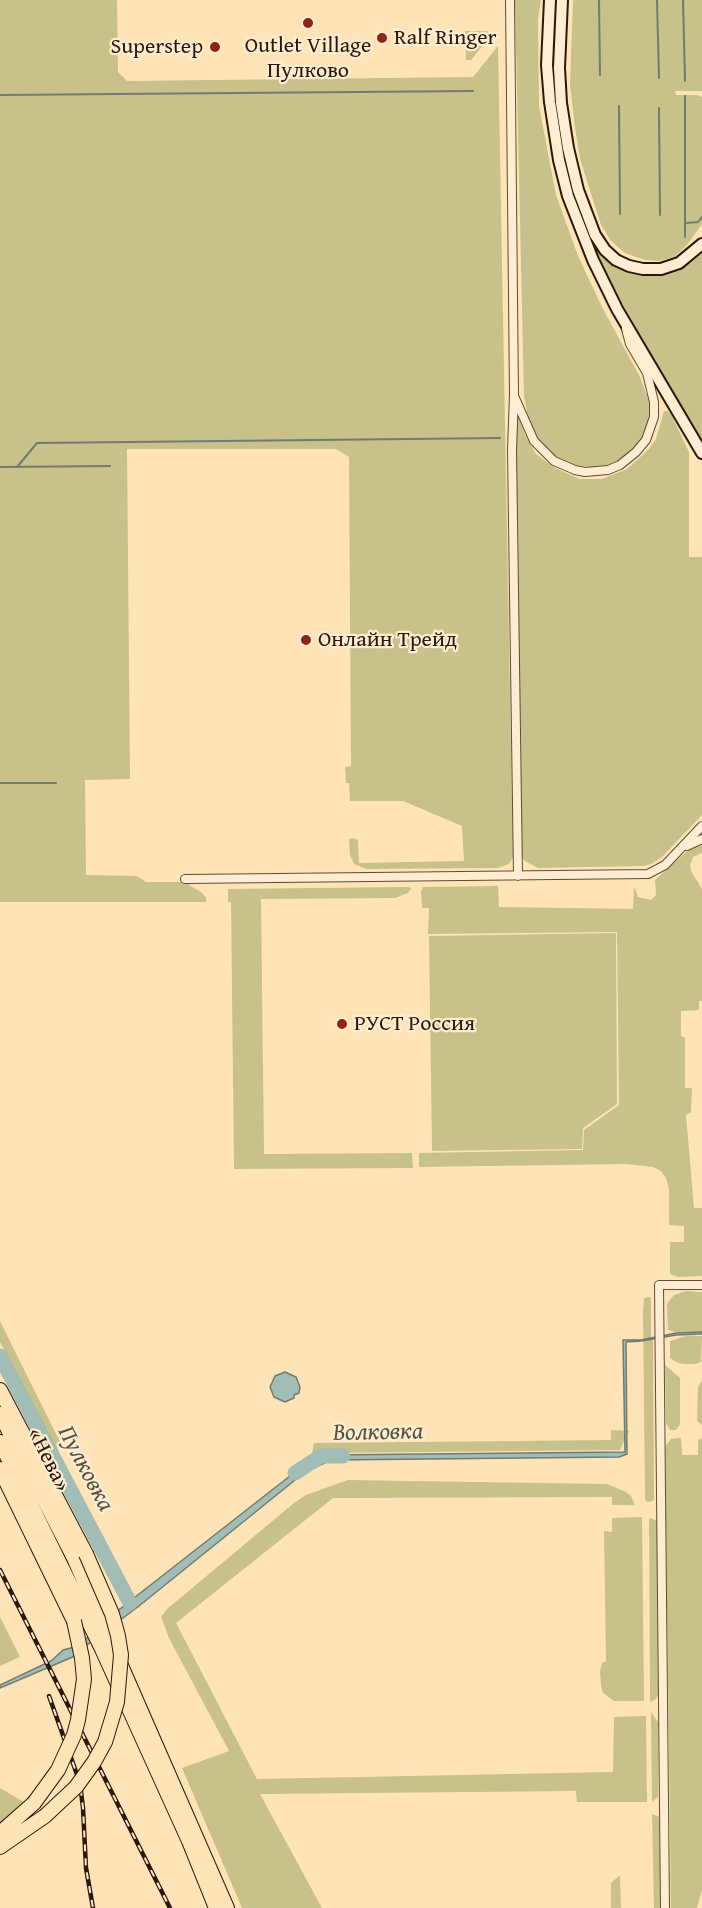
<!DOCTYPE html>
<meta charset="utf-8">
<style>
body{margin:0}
canvas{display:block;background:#fee3b7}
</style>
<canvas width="702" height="1908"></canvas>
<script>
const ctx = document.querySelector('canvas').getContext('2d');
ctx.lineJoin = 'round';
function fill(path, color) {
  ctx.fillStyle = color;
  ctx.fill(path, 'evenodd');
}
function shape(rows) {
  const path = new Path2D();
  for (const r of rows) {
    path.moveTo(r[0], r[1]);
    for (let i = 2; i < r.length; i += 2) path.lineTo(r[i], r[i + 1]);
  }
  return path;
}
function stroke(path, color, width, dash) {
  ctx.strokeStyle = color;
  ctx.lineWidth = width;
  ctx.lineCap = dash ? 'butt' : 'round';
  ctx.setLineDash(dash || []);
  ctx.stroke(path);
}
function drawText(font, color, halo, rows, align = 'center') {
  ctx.font = font + ' "Gentium Book Plus",serif';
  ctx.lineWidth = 4.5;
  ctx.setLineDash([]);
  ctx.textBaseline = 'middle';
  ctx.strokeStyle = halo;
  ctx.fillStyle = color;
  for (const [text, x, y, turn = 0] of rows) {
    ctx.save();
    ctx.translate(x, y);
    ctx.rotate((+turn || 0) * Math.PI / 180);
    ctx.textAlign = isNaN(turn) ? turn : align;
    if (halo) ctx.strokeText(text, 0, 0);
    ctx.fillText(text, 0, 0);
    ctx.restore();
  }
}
fill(shape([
 [0,0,117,0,118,72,127,81,473,77,498,46,513,857,509,864,498,868,366,869,354,864,350,855,349,839,353,838,358,840,359,863,464,861,462,826,403,801,350,801,349,783,346,783,345,767,351,766,349,457,336,449,127,449,130,779,85,780,86,875,137,876,146,882,187,882,190,886,200,891,206,897,206,902,0,902],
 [515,0,541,0,538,19,539,106,556,195,578,256,602,307,640,377,651,407,643,439,630,452,616,462,599,468,567,464,552,456,542,447,529,421,524,397],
 [556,0,558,0,556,28,578,203,593,242,605,258,616,266,634,273,660,274,673,271,685,266,702,252,702,443,603,270,575,204,564,166,553,86,553,26],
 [573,0,702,0,702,91,675,91,676,95,697,95,702,97,702,224,687,245,674,257,659,261,645,260,625,253,611,241,601,225,580,159,575,128,570,84],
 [465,31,488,31,488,39,471,60,466,60],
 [664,411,668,411,671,414,689,452,689,557,702,557,702,815,662,857,651,864,643,866,538,868,525,861,522,857,515,416,518,416,525,435,536,454,555,468,580,479,602,479,627,469,649,449,656,439],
 [702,841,702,853,693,857,690,865,691,871,702,889,702,1001,699,1001,699,1010,681,1011,681,1036,685,1038,685,1088,692,1088,691,1112,686,1115,694,1208,702,1208,702,1276,678,1277,670,1274,670,1242,684,1242,684,1226,669,1225,669,1189,666,1178,661,1171,653,1167,626,1164,419,1167,419,1153,583,1150,584,1130,619,1105,617,932,428,934,429,908,422,908,421,892,423,887,498,886,499,907,633,909,634,886,638,897,651,900,656,895,655,880,697,842],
 [409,887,411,889,408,893,395,898,261,899,264,1154,412,1153,413,1168,234,1169,231,902,228,902,228,889],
 [616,933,617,1104,583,1128,582,1149,432,1151,429,936],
 [686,1291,702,1292,702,1332,676,1332,668,1330,667,1304,674,1295],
 [649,1297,651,1298,651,1336,653,1340,654,1498,653,1501,647,1502,645,1499,643,1311,644,1298],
 [0,1321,62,1446,56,1449,0,1342],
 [686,1336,702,1336,701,1362,695,1364,684,1364,678,1363,670,1358,670,1341],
 [665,1365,680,1378,680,1424,676,1430,670,1430,666,1423],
 [702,1380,702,1425,697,1421,698,1387],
 [611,1430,629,1431,620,1450,323,1453,311,1459,314,1443,611,1440],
 [677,1438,681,1438,682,1455,698,1455,698,1440,702,1438,702,1890,697,1908,671,1908,665,1447,671,1439],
 [348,1480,607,1484,624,1491,631,1496,635,1505,612,1505,612,1497,333,1498,176,1623,257,1779,613,1772,614,1717,646,1716,647,1802,577,1802,576,1791,260,1794,322,1908,242,1908,182,1768,229,1751,169,1638,161,1617,167,1609,294,1503,306,1495],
 [642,1517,644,1701,614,1701,603,1693,601,1685,600,1671,602,1663,606,1661,604,1531,612,1532,612,1518],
 [651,1518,657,1521,659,1692,656,1699,650,1702,649,1519],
 [0,1617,20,1657,0,1666],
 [651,1712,658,1722,658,1797,652,1802],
 [0,1788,24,1802,25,1806,0,1827],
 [652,1814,658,1816,659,1818,661,1908,654,1908],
 [620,1875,621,1908,611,1908,611,1883]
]), '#c8c189');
const water = shape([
 [702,1332,702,1334,676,1335,641,1341,626,1342,627,1454,619,1457,331,1460,305,1472,139,1606,79,1651,75,1656,0,1688,0,1685,51,1661,63,1650,78,1646,116,1612,304,1465,325,1455,625,1452,623,1340,641,1340,676,1333,702,1332],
 [285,1372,296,1377,300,1387,299,1393,294,1395,294,1398,285,1402,274,1397,270,1387,275,1376,285,1372]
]);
fill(water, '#a1bdb5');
stroke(water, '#727b70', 1.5);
stroke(shape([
 [599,0,600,75],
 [657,0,659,78],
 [683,0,685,81],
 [0,95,473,91],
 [685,96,685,237],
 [619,106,620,214],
 [659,108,660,215],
 [686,223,698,222,702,217],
 [0,467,110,466],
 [17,467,37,443,500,438],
 [0,783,56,783]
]), '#727b70', 2);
stroke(shape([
 [0,1356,130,1603],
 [295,1473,321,1456,343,1456]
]), '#a1bdb5', 15);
const street = shape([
 [510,0,514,394,512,450,518,876],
 [515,398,534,441,554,461,575,470,585,472,608,470,620,465,636,452,646,440,654,417,654,402,647,373,630,344,626,329],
 [687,846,702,839],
 [185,879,648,874,665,865,702,826],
 [665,1908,659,1285,702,1285]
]);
const secondary = shape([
 [550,0,547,65,550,102,559,160,568,196,593,260,617,309,702,453],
 [562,0,559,68,561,103,568,148,578,190,595,235,605,250,616,260,629,266,643,269,661,269,679,263,702,244]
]);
const highway = shape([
 [0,1390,86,1554],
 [0,1414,74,1558,227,1908],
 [0,1442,102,1649,189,1841,216,1908],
 [0,1469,74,1621],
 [0,1833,34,1803],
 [0,1847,45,1816]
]);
stroke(street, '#604b34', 10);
stroke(secondary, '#2c1809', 14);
stroke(highway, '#2c1809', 16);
stroke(street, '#feedd0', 8);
stroke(secondary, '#feedd0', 10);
stroke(highway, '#fee3b7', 14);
const rail = shape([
 [0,1570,170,1908],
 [49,1696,80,1783,83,1808,86,1868,93,1908]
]);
stroke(rail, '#2c1809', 4.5);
stroke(rail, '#feedd0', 2, [7]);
const highwayBridge = shape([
 [34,1803,58,1770,74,1735,78,1720,84,1679,82,1658,74,1621],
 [45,1816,76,1787,94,1762,105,1742,117,1702,121,1655,118,1636,112,1614,86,1554]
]);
stroke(highwayBridge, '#2c1809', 16, []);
stroke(highwayBridge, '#fee3b7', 14);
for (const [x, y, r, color] of [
 [308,23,6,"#8f2418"],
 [382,38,6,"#8f2418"],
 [215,47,6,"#8f2418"],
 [306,640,6,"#8f2418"],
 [342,1024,6,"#8f2418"]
]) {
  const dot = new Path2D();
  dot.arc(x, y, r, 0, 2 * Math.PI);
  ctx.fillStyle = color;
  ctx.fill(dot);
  stroke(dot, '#feedd0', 2);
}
drawText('22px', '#2c1809', '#feedd0', [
 ["Ralf Ringer",394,38],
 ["Outlet Village",308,46,"center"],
 ["Пулково",308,71,"center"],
 ["Superstep",203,47,"right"],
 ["Онлайн Трейд",318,640],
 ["РУСТ Россия",354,1024]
], 'left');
drawText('22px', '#2c1809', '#feedd0', [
 ["«Нева»",48,1460,63]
]);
drawText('italic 24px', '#555245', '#feedd0', [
 ["Волковка",378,1433,-1],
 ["Пулковка",85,1469,62]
]);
</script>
